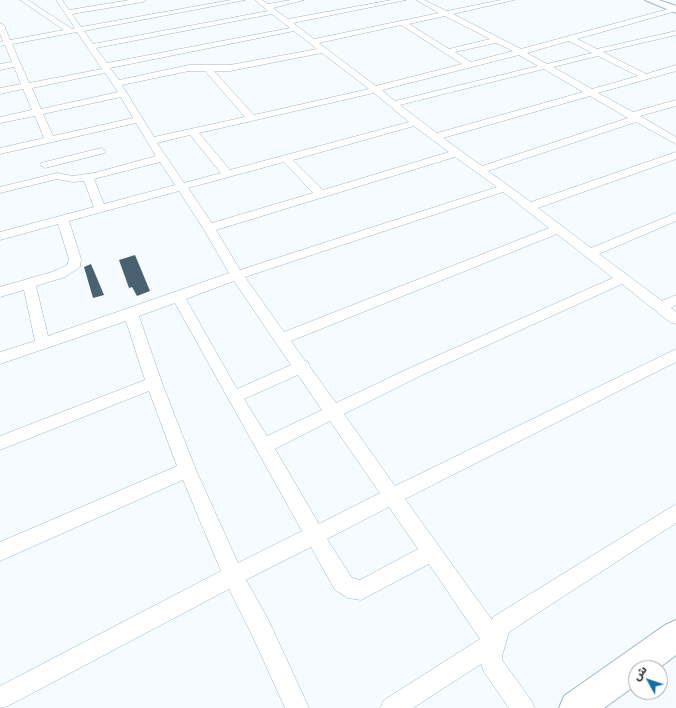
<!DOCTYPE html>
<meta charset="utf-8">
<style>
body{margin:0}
#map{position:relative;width:676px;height:708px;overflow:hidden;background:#f6fbff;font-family:Mulish,"Noto Sans Arabic",sans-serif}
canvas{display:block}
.north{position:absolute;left:628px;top:660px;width:40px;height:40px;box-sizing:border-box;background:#fff;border:1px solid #a6aaad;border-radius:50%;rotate:310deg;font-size:11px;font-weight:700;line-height:16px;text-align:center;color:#202a31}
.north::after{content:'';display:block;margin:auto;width:14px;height:18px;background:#11709e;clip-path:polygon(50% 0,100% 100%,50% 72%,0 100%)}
</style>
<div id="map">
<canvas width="676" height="708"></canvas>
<div class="north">ش</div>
</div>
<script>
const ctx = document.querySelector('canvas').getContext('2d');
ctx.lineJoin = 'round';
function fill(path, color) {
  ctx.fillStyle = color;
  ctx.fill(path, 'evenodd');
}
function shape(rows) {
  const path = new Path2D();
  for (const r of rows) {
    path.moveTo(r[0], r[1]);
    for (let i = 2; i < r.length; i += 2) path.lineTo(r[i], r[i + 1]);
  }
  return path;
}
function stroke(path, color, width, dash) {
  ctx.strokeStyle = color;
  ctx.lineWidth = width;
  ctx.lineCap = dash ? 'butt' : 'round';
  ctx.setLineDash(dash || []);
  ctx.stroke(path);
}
fill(shape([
 [135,255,150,291,137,296,132,287,129,288,119,260],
 [91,264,104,295,93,298,84,267]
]), '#496170');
const street = shape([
 [20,0,28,0,72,29,75,28,56,0,62,0,69,10,130,0,146,0,143,2,72,14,81,27,231,0,245,0,84,31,93,44,268,11,255,0,262,0,268,4,291,0,304,0,273,8,288,19,392,0,406,0,293,23,314,39,439,13,416,0,424,0,447,11,501,0,514,0,453,14,521,49,676,7,676,11,577,39,597,49,676,31,676,35,603,52,646,74,676,65,676,71,598,93,633,112,676,100,676,106,640,116,676,137,676,144,636,122,488,171,531,202,676,152,676,159,538,208,591,248,676,213,676,221,599,254,662,301,676,295,676,305,671,308,676,312,676,324,671,323,622,284,422,375,344,414,395,486,676,349,676,362,405,499,492,620,493,617,676,504,676,523,509,632,502,656,502,660,531,700,535,708,509,708,484,672,481,664,413,708,380,708,384,700,480,639,429,564,361,600,348,598,335,590,311,547,246,580,268,619,309,708,285,708,252,635,229,589,8,706,0,708,0,686,221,571,183,480,0,561,0,542,177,466,149,391,0,450,0,436,145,380,126,321,0,364,0,352,35,341,24,290,0,297,0,287,55,271,67,265,69,259,58,224,0,240,0,232,94,207,84,181,73,182,57,179,0,193,0,187,57,173,73,176,94,173,156,156,136,123,0,154,0,148,44,138,35,116,0,123,0,117,32,110,23,89,0,94,0,88,21,84,14,67,0,70,0,64,12,62,5,45,0,46,0,42,3,41,0,34,0,23,4,25,10,40,64,30,20,0],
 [272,14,290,28,107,63,96,48,272,14],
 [445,16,490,39,449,49,409,24,445,16],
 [401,25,462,64,376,86,319,43,401,25],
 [294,31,317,49,230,65,189,65,119,80,110,68,294,31],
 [77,32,102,69,29,83,12,44,77,32],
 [569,41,592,53,547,64,527,53,569,41],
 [496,43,513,51,471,62,455,52,496,43],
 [322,53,369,89,254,115,214,71,230,71,322,53],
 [519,55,538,66,395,101,382,90,519,55],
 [598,56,638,76,592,89,553,67,598,56],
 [544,69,583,92,437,133,400,105,544,69],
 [189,71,205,71,245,117,154,137,122,85,189,71],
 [105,73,118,92,41,109,32,88,105,73],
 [374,93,409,122,230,170,199,133,374,93],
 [590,96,628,118,482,166,443,138,590,96],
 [121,97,133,118,53,136,43,114,121,97],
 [414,126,449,152,323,190,293,160,414,126],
 [190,135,221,173,184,183,157,143,190,135],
 [455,157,497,187,240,270,216,230,455,157],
 [160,162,175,185,104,204,94,179,160,162],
 [284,162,313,193,212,223,188,188,284,162],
 [179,191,203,228,229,273,48,336,36,286,65,277,80,267,81,259,69,221,179,191],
 [503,192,549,228,284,332,245,277,503,192],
 [557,234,613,278,412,367,336,403,310,367,308,362,305,361,291,341,557,234],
 [234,281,291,365,237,389,186,299,234,281],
 [175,303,302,531,238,563,196,470,162,383,139,316,175,303],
 [298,375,322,410,267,436,244,399,298,375],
 [330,421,380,493,319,524,275,449,330,421],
 [389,507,418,549,360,580,352,578,327,539,389,507],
 [101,148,106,151,105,153,45,168,40,165,41,163,101,148]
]);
const secondary = shape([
 [645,0,659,0,676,6,676,13,645,0],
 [676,620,676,655,659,668,636,668,636,685,604,708,559,708,564,696,665,625,676,620]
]);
stroke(street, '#9db7c8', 1);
stroke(secondary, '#9db7c8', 2);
fill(street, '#fff');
fill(secondary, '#fff');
</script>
